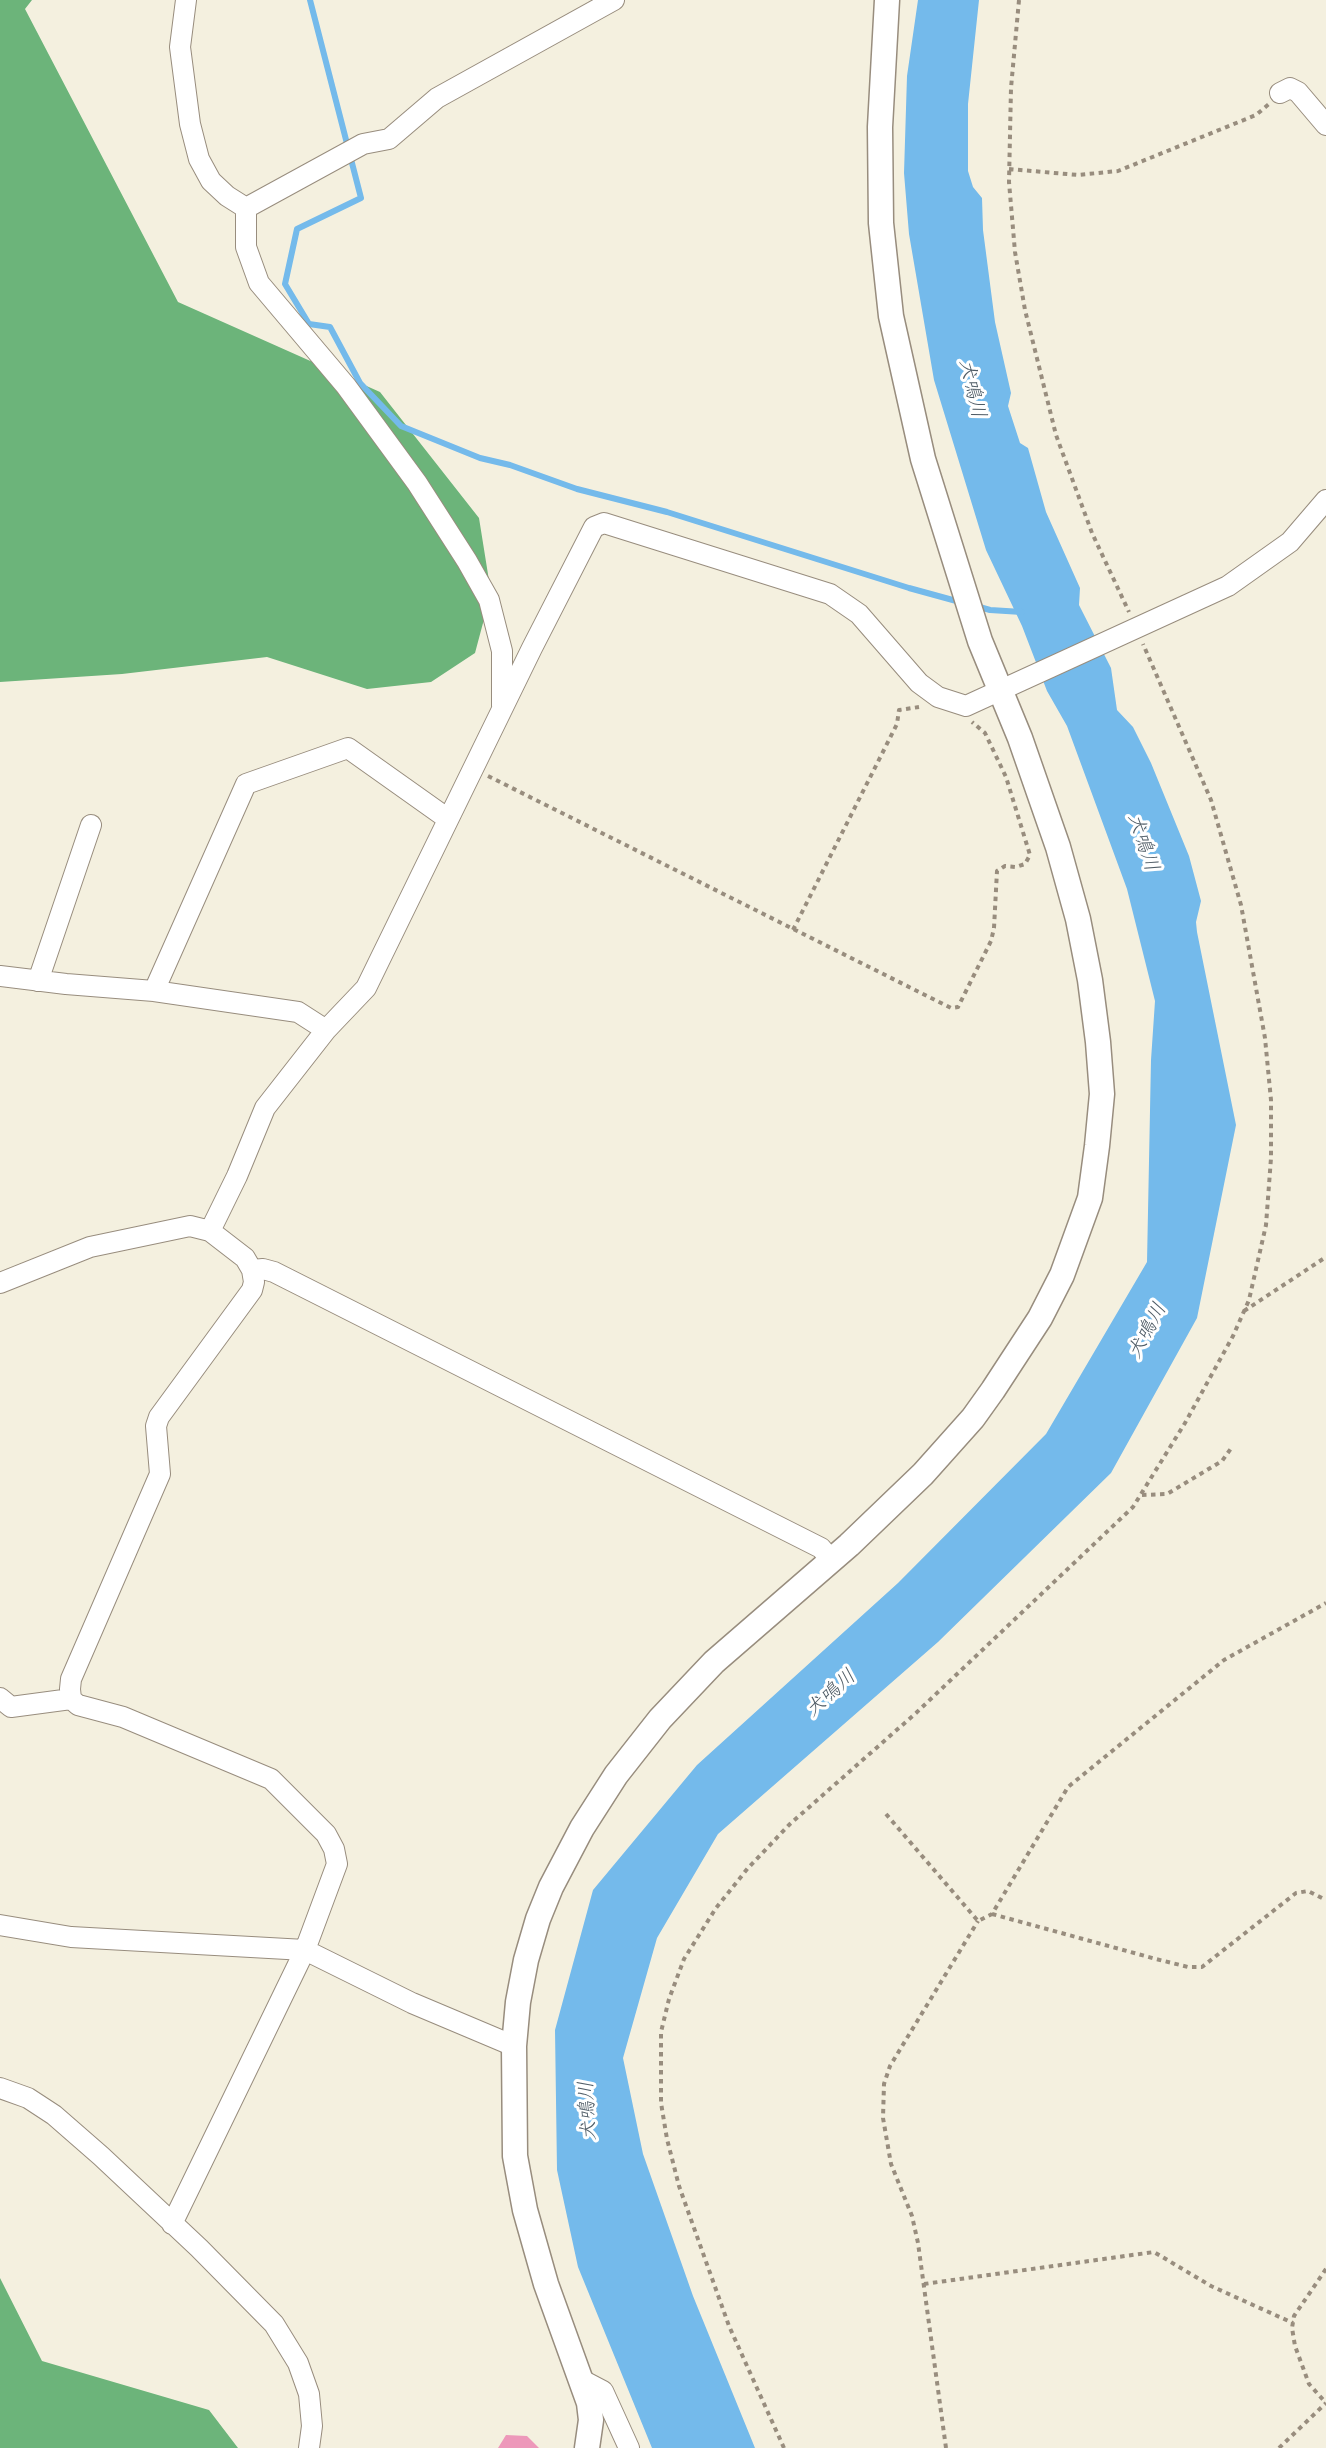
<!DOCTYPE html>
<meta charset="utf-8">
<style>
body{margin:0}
canvas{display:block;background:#f4f0df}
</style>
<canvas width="1326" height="2448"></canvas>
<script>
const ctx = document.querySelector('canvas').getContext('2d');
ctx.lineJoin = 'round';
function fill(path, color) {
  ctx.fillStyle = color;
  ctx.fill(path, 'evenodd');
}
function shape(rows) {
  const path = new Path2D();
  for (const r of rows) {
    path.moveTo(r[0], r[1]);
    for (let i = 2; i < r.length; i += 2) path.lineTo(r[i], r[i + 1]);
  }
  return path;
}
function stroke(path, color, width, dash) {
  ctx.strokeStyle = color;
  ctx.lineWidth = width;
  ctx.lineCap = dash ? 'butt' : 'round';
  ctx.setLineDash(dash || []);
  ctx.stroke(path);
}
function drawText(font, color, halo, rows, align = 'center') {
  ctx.font = font + ' Kalam,"Klee One",sans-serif';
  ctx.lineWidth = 6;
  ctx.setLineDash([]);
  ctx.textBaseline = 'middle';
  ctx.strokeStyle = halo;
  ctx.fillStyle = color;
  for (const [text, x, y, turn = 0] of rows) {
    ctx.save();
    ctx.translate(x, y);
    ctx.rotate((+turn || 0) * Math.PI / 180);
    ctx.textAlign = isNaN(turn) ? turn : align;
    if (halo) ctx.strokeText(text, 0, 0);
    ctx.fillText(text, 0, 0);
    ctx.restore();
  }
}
fill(shape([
 [0,0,32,0,25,9,178,302,380,392,479,518,491,593,475,653,431,682,367,689,267,657,122,674,0,682],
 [0,2278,42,2361,209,2410,238,2448,0,2448]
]), '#6cb47a');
fill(shape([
 [918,0,979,0,968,104,968,171,973,187,982,198,983,230,995,322,1011,393,1008,406,1020,443,1028,448,1046,512,1080,588,1079,605,1111,668,1117,710,1133,727,1151,763,1189,856,1201,901,1196,922,1197,932,1236,1125,1197,1318,1111,1473,938,1642,718,1834,657,1938,623,2058,643,2154,693,2296,755,2448,652,2448,578,2267,557,2170,555,2030,593,1890,697,1765,898,1583,1046,1434,1147,1262,1151,1060,1155,1001,1127,889,1067,726,1047,691,1022,626,986,550,934,380,909,234,904,173,907,76]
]), '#74baeb');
stroke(shape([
 [310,0,361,198,297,229,285,284,309,324,330,327,360,383,401,426,480,458,510,465,577,489,667,512,909,588,960,602],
 [976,606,990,610,1022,612]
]), '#74baeb', 6);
fill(shape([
 [506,2435,527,2436,539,2448,498,2448]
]), '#ed98ba');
const minor = shape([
 [186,0,180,47,190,124,199,159,211,181,227,196,246,208],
 [1280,93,1290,88,1298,92,1326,125],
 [246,208,246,247,259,283,346,386,417,483,467,561,489,600,502,651,502,706],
 [246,208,363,144,389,139,437,98,614,0],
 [0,976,66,984,154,991,298,1012,326,1030],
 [38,981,91,825],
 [154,991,246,784,348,748,448,819],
 [210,1231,237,1176,265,1108,326,1030,366,988,532,648,594,527,604,523,830,594,859,614,919,683,938,697,966,706,1228,586,1290,542,1326,500],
 [252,1270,263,1269,274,1272,821,1548,832,1561],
 [0,1283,90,1247,190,1226,210,1231,245,1258,252,1270,254,1282,252,1290,159,1417,156,1426,160,1474,71,1679,70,1689,71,1699,78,1705,123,1717,271,1779,326,1834,334,1849,337,1864,305,1950,172,2224],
 [0,1698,11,1707,71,1699],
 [0,1925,71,1937,305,1950,412,2003,514,2046],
 [0,2088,28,2098,54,2115,101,2156,199,2248,274,2324,298,2363,309,2394,312,2426,309,2448],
 [582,2380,603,2391,629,2448]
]);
const tertiary = shape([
 [587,2448,591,2420,589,2403,546,2284,525,2210,515,2156,514,2046,518,2002,526,1960,538,1919,551,1887,582,1828,616,1775,660,1719,714,1662,849,1545,923,1474,973,1418,993,1390,1040,1318,1062,1275,1090,1198,1097,1146,1102,1094,1098,1042,1090,980,1078,919,1058,847,1020,738,980,641,923,459,891,316,881,223,880,127,887,0]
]);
stroke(minor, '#988d7e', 22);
stroke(tertiary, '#988d7e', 27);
stroke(shape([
 [1019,0,1011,88,1009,182,1015,252,1025,310,1056,435,1092,533,1129,612],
 [1009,169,1078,175,1118,171,1256,115,1269,104],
 [488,776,951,1008,958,1007,991,941,994,928,997,871,1005,866,1016,867,1025,864,1030,855,1006,777,985,733,972,722],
 [793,930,897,724,899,710,919,707],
 [1244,1311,1326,1257],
 [1142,1495,1167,1494,1222,1461,1232,1447],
 [886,1814,978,1921,992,1914,1068,1787,1224,1660,1326,1603],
 [992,1914,1156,1959,1188,1967,1202,1967,1296,1893,1308,1891,1326,1900],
 [1326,2269,1294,2316,1292,2328,1295,2346,1309,2384,1326,2403],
 [924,2284,1154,2252,1211,2286,1293,2323],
 [784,2448,729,2326,679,2186,667,2139,661,2103,661,2032,669,1999,684,1959,716,1908,748,1868,790,1824,916,1713,1133,1507,1185,1423,1233,1336,1249,1300,1266,1225,1271,1158,1271,1100,1265,1038,1241,905,1211,800,1143,644],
 [946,2448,918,2243,912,2216,891,2164,883,2118,884,2084,890,2066,978,1921],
 [1279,2448,1326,2403]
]), '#988d7e', 4, [4.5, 4.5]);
stroke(minor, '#fff', 20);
stroke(tertiary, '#fff', 24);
drawText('italic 20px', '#4f5c66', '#fff', [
 ["犬鳴川",970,389,77],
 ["犬鳴川",1141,843,72],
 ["犬鳴川",1149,1332,-62],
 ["犬鳴川",832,1695,-42],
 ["犬鳴川",590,2111,-93]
]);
</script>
